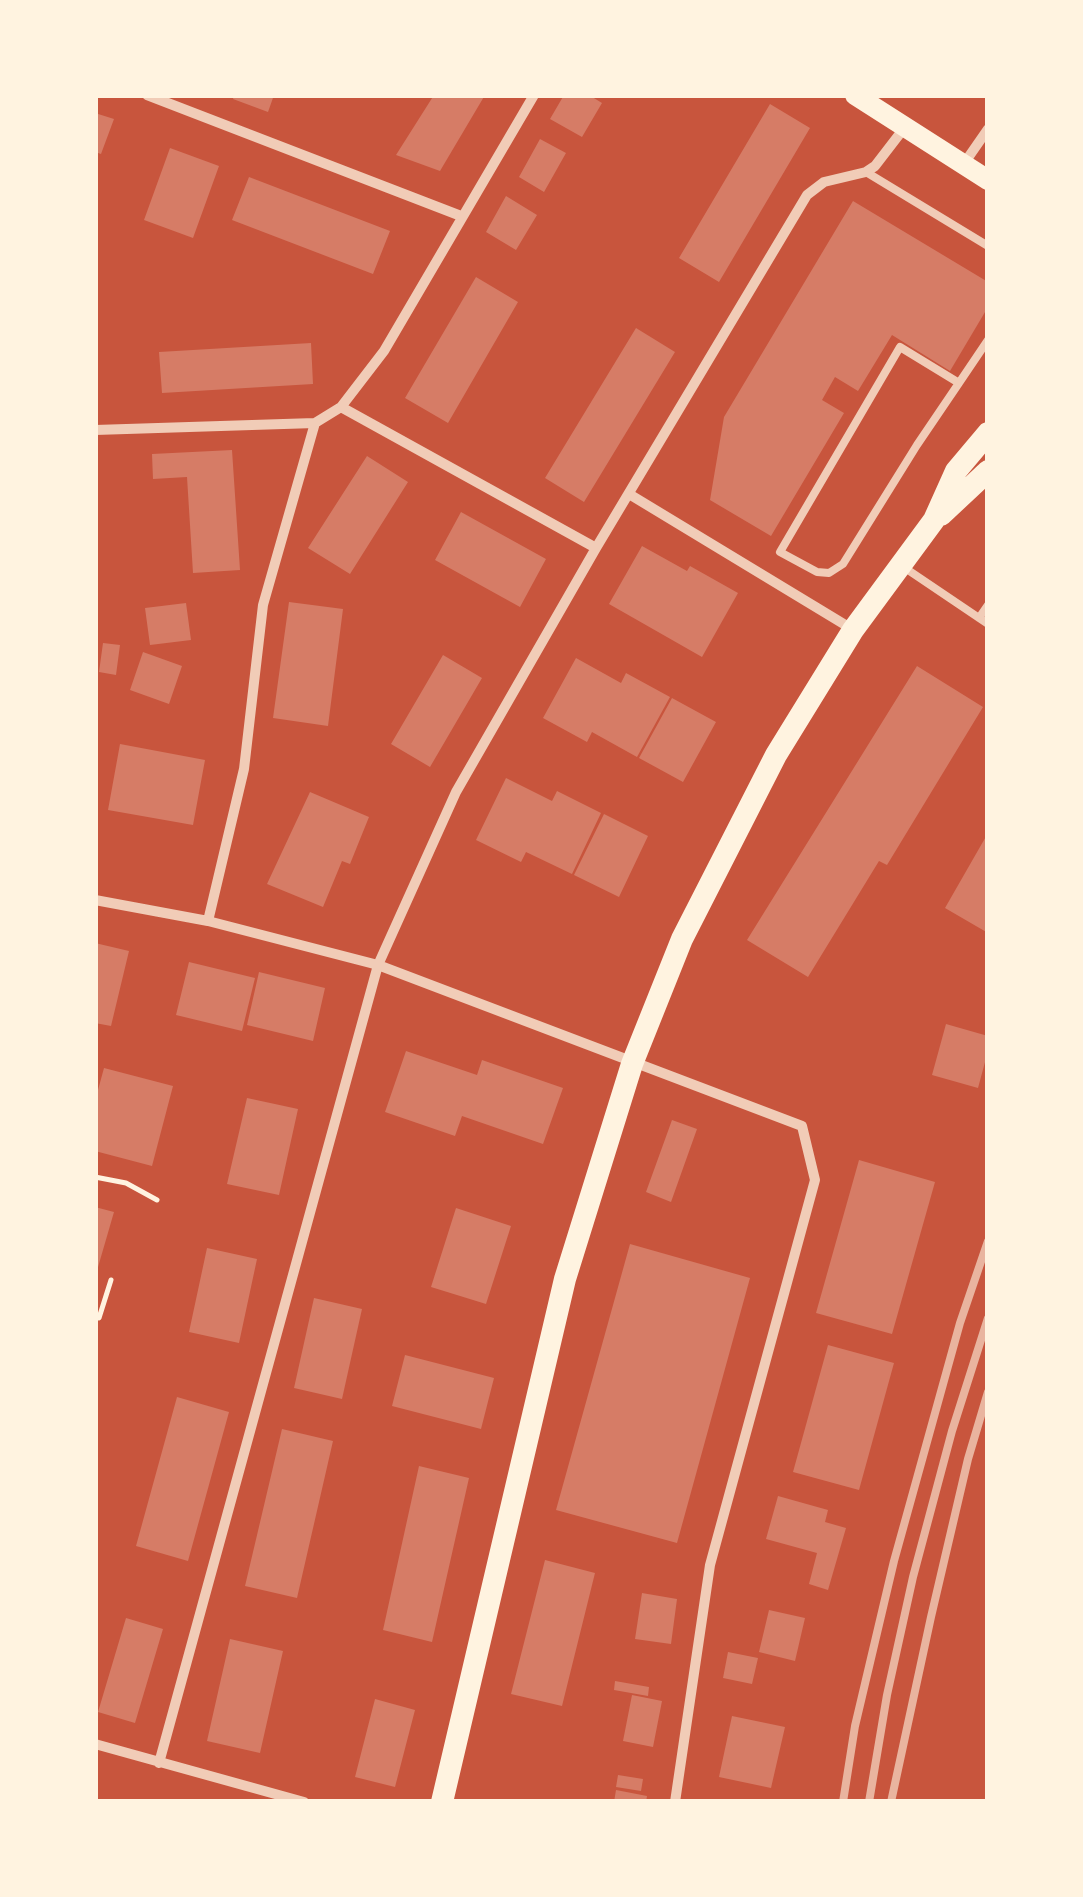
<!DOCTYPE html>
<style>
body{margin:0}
#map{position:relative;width:1083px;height:1897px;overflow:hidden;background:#c8553d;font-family:Montserrat,sans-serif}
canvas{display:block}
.frame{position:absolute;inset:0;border:98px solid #fff3e0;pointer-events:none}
</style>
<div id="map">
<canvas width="1083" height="1897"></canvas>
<div class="frame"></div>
</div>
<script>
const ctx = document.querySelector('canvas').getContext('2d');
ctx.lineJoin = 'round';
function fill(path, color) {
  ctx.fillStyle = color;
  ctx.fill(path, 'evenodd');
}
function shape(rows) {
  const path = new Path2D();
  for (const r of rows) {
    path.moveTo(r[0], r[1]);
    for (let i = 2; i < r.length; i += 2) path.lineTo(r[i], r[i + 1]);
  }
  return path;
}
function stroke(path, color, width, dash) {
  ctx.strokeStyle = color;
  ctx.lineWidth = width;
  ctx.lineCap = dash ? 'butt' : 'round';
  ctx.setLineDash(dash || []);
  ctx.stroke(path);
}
fill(shape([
 [234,95,274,95,268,112,233,99],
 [434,95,485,95,440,171,396,155],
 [564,95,589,95,602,103,582,137,550,119],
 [770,104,810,128,719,282,679,258],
 [95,113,114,119,101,154,95,152],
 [540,139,566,153,544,192,519,177],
 [170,148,219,166,193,238,144,220],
 [249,177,390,231,373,274,232,220],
 [506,196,537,215,516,250,486,232],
 [853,201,988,282,988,307,950,371,892,335,858,391,835,377,822,400,844,413,771,536,710,500,724,417],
 [476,277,518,302,448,423,405,398],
 [636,328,675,352,584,502,545,478],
 [311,343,313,384,162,393,159,352],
 [232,450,240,570,193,573,187,477,153,479,152,454],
 [367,456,408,482,350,574,308,548],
 [461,512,546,559,520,607,435,560],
 [642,546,687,571,690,566,738,593,702,657,609,604],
 [289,602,343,609,328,726,273,718],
 [186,603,191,640,150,645,145,608],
 [103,643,120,645,116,675,99,672],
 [143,652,182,666,169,704,130,690],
 [443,655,482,678,430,767,391,744],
 [576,658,621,683,626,673,670,697,637,757,592,732,587,742,543,718],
 [917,666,983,707,887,865,879,861,808,977,747,940],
 [672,698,716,722,683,782,639,758],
 [120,744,205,760,193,825,108,810],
 [506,778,552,801,557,791,601,813,572,874,526,852,521,862,476,840],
 [310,792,369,817,350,864,342,861,323,907,267,884],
 [604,814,648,836,619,897,574,875],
 [988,833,988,933,945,908],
 [95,943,129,951,111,1026,95,1023],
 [189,962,255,978,242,1031,176,1015],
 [259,972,325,988,313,1041,247,1025],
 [946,1024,988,1036,988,1051,978,1088,932,1075],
 [406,1051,477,1075,482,1060,563,1088,543,1144,462,1116,455,1136,385,1112],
 [104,1068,173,1086,152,1166,95,1151,95,1101],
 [247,1098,298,1109,279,1195,227,1184],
 [672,1120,697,1129,671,1202,646,1192],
 [859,1160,935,1182,892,1334,816,1313],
 [95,1207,114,1212,96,1274,95,1274],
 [456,1208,511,1226,486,1304,431,1287],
 [630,1244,750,1278,677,1543,556,1510],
 [207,1248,257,1259,239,1343,189,1332],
 [314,1298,362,1309,342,1399,294,1388],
 [828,1345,894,1363,859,1490,793,1472],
 [405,1355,494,1378,481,1429,392,1406],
 [177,1397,229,1412,188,1561,136,1546],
 [282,1429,333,1441,297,1598,245,1586],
 [419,1466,469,1478,432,1642,383,1630],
 [778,1496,828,1510,825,1522,846,1528,828,1590,809,1584,817,1553,766,1539],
 [545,1560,595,1573,562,1706,511,1694],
 [642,1593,677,1599,671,1644,635,1639],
 [769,1610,805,1618,795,1661,759,1652],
 [126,1618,163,1629,135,1723,98,1712],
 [230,1639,283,1651,260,1753,207,1741],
 [728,1652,758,1658,752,1684,723,1678],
 [615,1681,649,1687,648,1696,614,1690],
 [632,1695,662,1701,653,1747,623,1741],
 [375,1699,415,1710,395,1787,355,1777],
 [732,1716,785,1727,771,1788,719,1777],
 [618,1775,643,1779,641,1791,616,1787],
 [616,1790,647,1796,646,1802,614,1802]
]), '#d67c66');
stroke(shape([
 [95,1177,126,1183,157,1200],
 [95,1316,99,1318,111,1280]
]), '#fff3e0', 5);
stroke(shape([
 [866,172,988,246],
 [959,383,900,347,780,552,817,572,829,573,843,564,917,445,959,383,988,340],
 [905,568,988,624],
 [979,618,988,605]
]), '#f1ccb7', 8);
stroke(shape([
 [147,95,461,216],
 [963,165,988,129],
 [341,407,596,548],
 [95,430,315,423],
 [629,494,852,629],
 [95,900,208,921,378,965,802,1126,815,1180,710,1565,675,1802],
 [208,921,244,769,263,605,315,423,341,407,384,351,534,95],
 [95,1744,304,1802],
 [159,1763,378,965,456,792,596,548,807,195,824,182,866,172,875,166,905,127]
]), '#f1ccb7', 10);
stroke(shape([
 [855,95,988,180]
]), '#fff3e0', 20);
stroke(shape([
 [941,515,988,471],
 [442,1802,565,1279,632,1064,682,939,776,755,853,630,934,520,956,471,988,433]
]), '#fff3e0', 22);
stroke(shape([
 [843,1802,855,1726,894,1561,960,1323,988,1241],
 [869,1802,887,1695,913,1577,952,1431,988,1318],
 [891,1802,931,1617,968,1459,988,1392]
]), '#e9b49f', 8);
</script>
